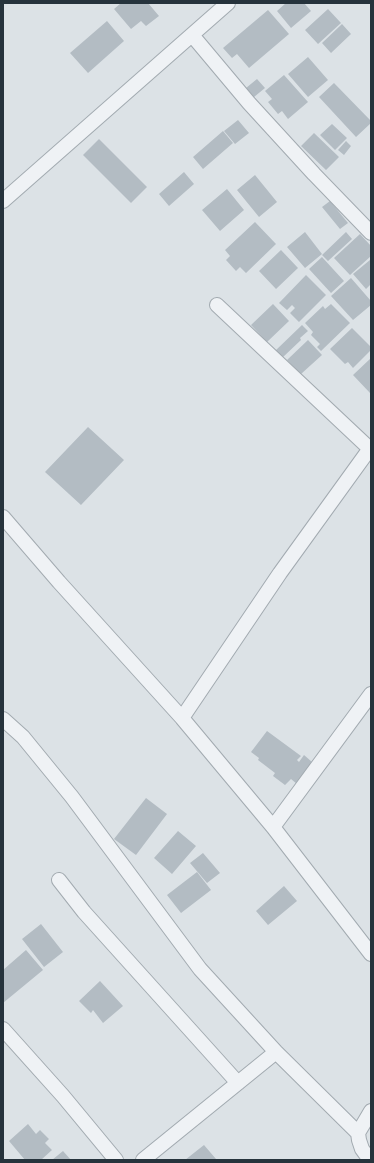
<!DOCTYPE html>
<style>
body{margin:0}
#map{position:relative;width:374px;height:1163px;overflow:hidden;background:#dce2e6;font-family:"Alegreya Sans",sans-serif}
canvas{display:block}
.frame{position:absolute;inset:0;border:4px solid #26333c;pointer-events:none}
</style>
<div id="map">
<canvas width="374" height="1163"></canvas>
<div class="frame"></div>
</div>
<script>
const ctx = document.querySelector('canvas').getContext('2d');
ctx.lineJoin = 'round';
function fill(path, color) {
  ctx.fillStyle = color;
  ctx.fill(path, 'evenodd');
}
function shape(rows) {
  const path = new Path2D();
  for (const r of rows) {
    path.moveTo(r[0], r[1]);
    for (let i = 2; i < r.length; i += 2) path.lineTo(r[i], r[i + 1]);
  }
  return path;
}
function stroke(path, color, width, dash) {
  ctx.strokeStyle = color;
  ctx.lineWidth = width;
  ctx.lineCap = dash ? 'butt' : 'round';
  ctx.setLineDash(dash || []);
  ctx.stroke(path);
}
fill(shape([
 [121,3,148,3,159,16,146,26,141,21,131,29,114,9],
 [286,3,304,3,311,11,291,28,277,11],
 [328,9,341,23,318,44,305,30],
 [268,10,289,34,249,68,237,54,232,58,223,48],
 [107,21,124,41,88,73,70,53],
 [342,24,351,34,331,53,322,43],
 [308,57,328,80,308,97,288,74],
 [284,75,308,102,288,119,282,111,278,114,268,102,272,99,265,91],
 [257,79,265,88,254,97,246,88],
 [334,83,371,121,371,123,356,137,319,97],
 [238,120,249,133,235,144,224,131],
 [332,124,347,138,335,150,320,135],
 [223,131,233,143,203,169,193,157],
 [314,133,339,157,326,170,301,146],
 [99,139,147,187,131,203,83,155],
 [346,141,351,146,344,155,338,150],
 [184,172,194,184,169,206,159,194],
 [255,175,277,202,259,217,237,190],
 [227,189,244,210,220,231,202,210],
 [330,201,348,223,340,229,322,207],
 [255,222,276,244,246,273,240,267,236,271,226,260,230,256,225,250],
 [305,232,322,254,305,268,287,247],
 [346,232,352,239,328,261,322,255],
 [360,234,371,246,371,256,350,275,334,258],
 [281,250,298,268,276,289,259,271],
 [322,257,344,281,331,293,309,269],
 [370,260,371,261,371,284,366,289,353,274],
 [306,275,326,295,299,322,290,313,295,308,292,305,287,310,279,303],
 [351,278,371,301,371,305,353,320,331,296],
 [273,304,289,321,267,342,251,325],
 [331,304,350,323,321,351,317,347,320,344,311,335,313,332,305,323,323,306,325,309],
 [302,325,308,331,300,338,301,340,282,358,275,351],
 [352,328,371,347,371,350,353,368,348,362,345,364,330,349],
 [308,340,322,355,301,374,287,360],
 [371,358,371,391,370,393,353,375],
 [88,427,124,460,81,505,45,472],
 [267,731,301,756,297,760,299,762,304,755,312,762,297,784,291,779,285,785,273,776,275,773,258,760,259,758,251,752],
 [146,798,167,814,136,855,114,839],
 [178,831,196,846,172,874,154,858],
 [203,853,220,873,207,883,190,863],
 [197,872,211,890,181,913,167,895],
 [284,886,297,901,268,925,256,911],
 [41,924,63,952,44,967,22,939],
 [26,950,43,970,3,1003,3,970],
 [100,981,123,1006,103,1023,93,1010,91,1013,79,1001],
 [28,1124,36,1134,40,1130,49,1139,45,1143,52,1150,41,1160,25,1160,9,1141],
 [204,1145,216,1159,215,1160,185,1160],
 [63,1151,71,1160,52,1160]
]), '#b3bcc3');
const minor = shape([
 [192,35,249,103,314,174,371,233],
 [3,201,228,3],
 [217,305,370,449],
 [3,517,59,582,182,718,273,827,371,954],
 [182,718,280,573,371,447],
 [3,719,23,737,72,797,200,969,276,1052,358,1133],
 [273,827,371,694],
 [59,880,84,912,238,1083],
 [3,1029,63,1096,116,1160],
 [143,1160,276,1052],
 [370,1160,362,1149,359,1140,358,1133,371,1111]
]);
stroke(minor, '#a2aab0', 16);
stroke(minor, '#eff2f5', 14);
</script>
